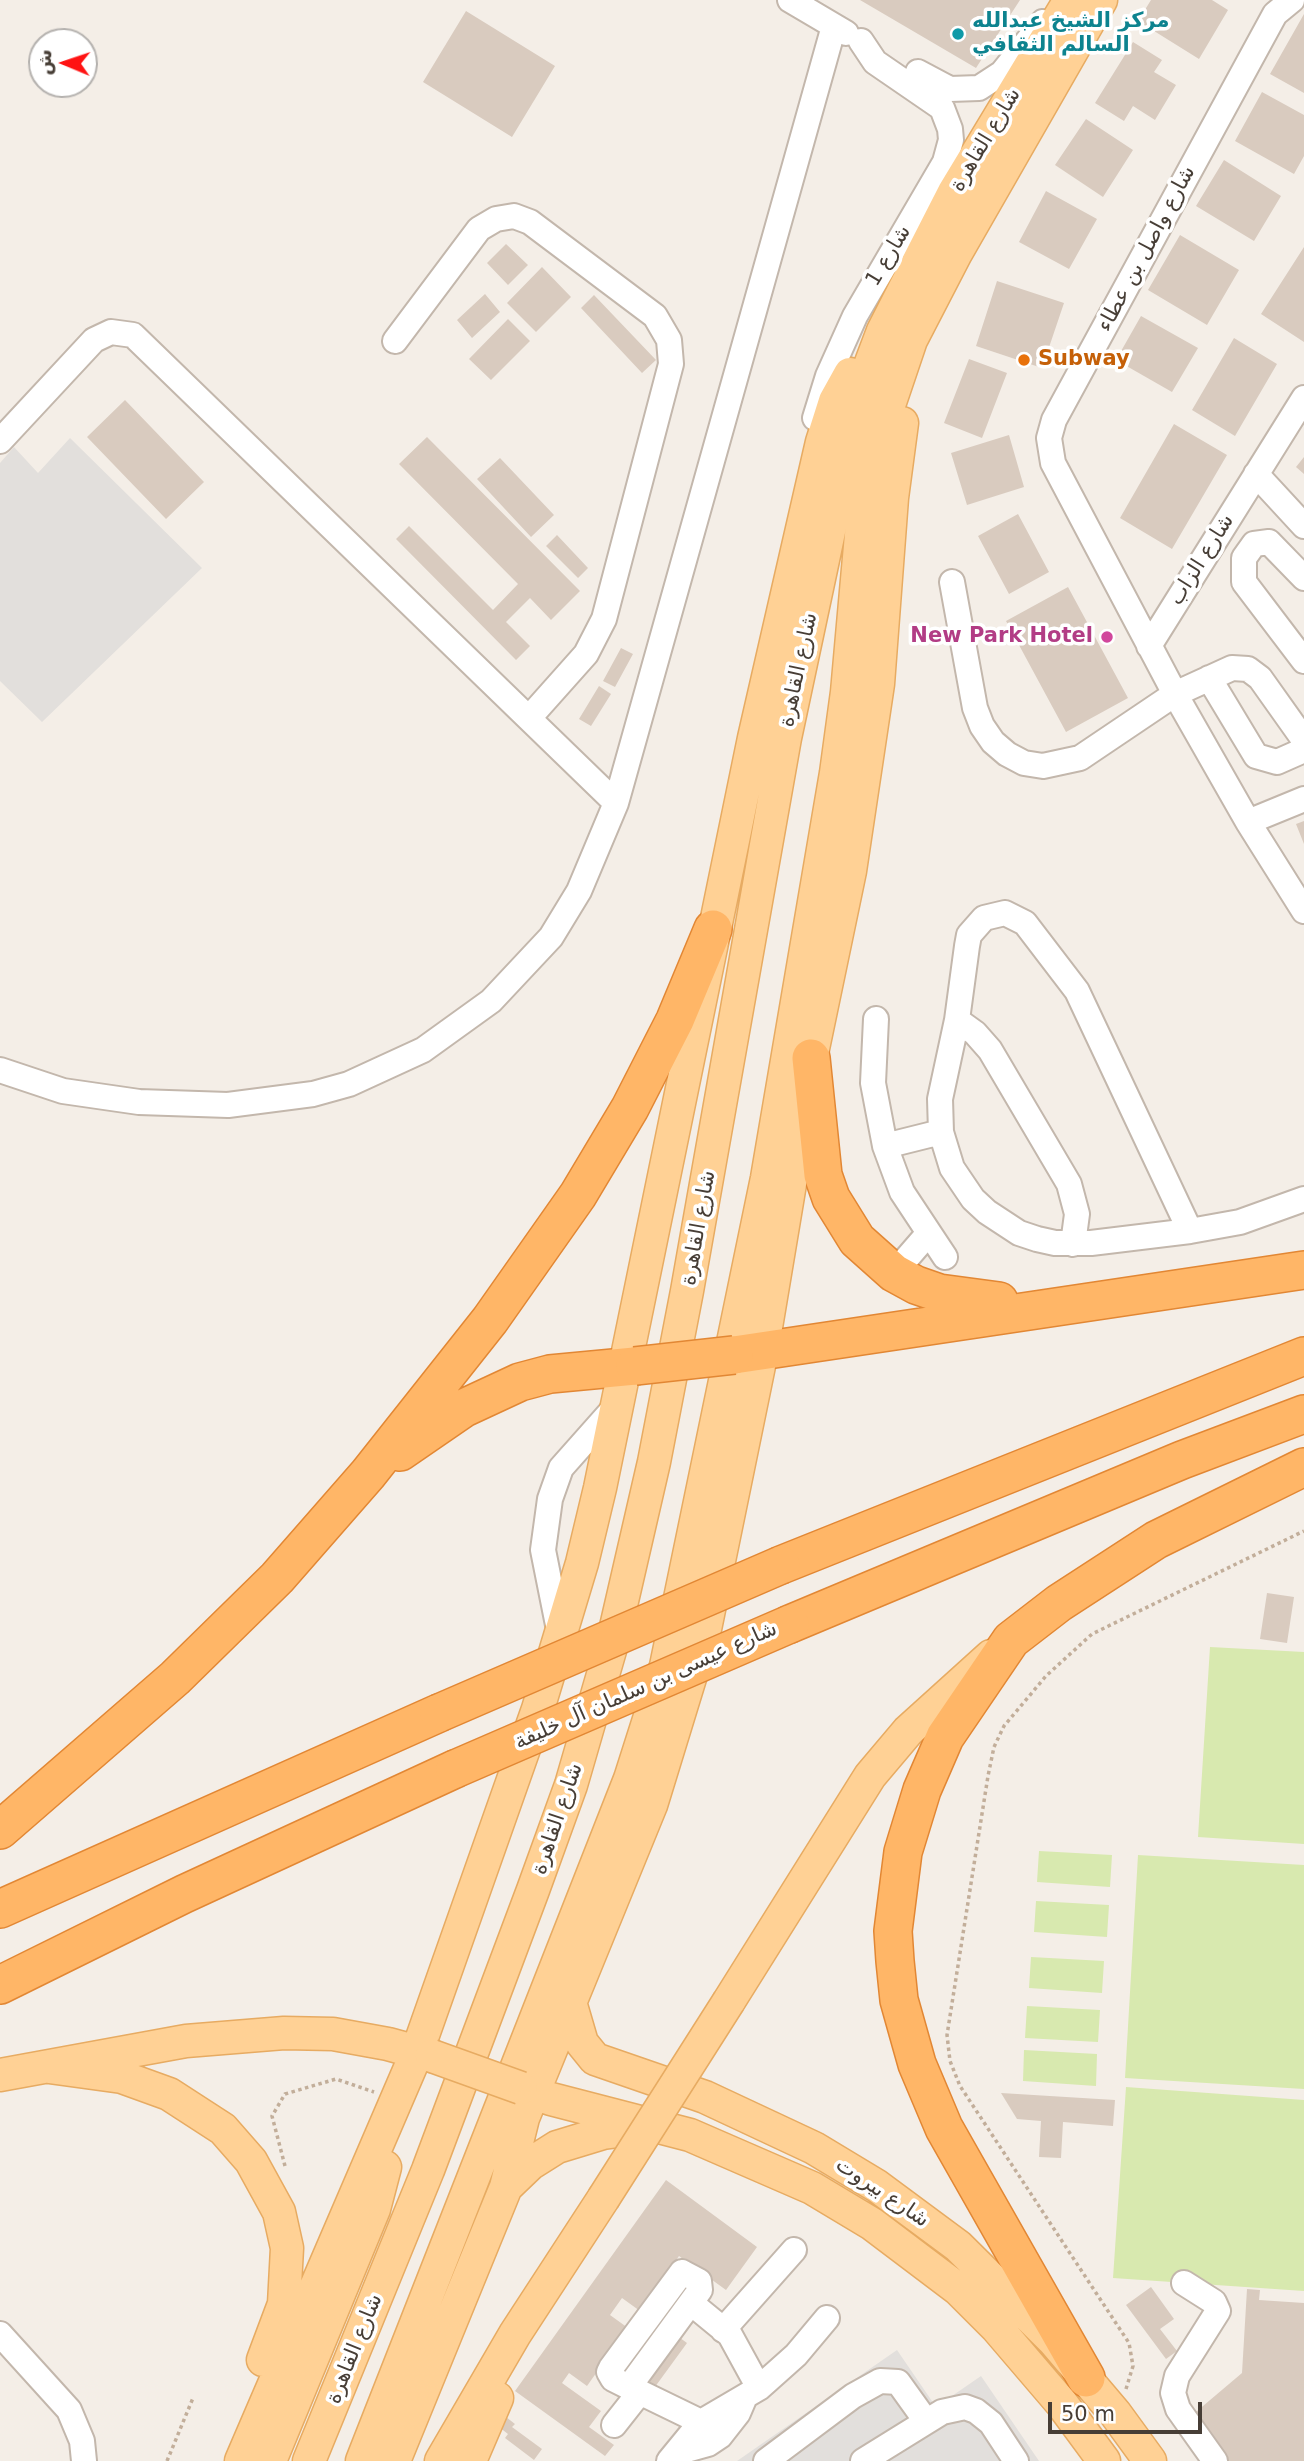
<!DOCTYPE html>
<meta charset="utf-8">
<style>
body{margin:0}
#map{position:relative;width:1304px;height:2461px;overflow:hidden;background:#f4eee7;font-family:"DejaVu Sans","Noto Naskh Arabic",sans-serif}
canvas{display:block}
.north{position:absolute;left:28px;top:28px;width:70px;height:70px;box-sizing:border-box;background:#fff;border:2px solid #b5b2af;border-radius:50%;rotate:272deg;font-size:19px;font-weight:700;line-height:28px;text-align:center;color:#473e36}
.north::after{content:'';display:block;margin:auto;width:24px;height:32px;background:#ff1313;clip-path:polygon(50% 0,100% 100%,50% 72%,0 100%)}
.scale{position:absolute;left:1048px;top:2402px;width:154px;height:32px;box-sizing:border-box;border:4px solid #473e36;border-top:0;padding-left:9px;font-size:21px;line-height:24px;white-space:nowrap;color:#473e36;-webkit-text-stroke:5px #fff;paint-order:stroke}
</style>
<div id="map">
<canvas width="1304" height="2461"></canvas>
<div class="north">ش</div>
<div class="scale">50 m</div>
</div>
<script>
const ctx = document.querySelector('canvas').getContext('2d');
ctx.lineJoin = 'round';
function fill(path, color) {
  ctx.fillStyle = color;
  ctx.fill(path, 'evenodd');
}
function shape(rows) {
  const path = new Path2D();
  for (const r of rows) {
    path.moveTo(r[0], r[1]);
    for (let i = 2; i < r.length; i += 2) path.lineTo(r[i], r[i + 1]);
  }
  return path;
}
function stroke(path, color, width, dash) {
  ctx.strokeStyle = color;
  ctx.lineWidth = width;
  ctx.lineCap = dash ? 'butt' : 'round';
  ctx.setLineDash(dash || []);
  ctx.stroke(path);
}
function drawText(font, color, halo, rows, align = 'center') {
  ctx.font = font + ' "DejaVu Sans","Noto Naskh Arabic",sans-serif';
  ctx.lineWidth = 7;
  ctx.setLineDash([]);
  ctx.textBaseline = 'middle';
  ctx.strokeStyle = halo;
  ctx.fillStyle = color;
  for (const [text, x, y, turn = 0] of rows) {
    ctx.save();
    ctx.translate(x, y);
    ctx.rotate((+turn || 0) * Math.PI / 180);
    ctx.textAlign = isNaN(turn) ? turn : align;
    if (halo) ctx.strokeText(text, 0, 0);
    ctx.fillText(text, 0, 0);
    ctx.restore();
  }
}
fill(shape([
 [1210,1647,1304,1652,1304,1844,1198,1837],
 [1039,1851,1112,1855,1110,1887,1037,1882],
 [1138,1855,1304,1865,1304,2089,1125,2078],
 [1036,1901,1109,1905,1107,1937,1034,1932],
 [1031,1957,1104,1961,1102,1993,1029,1988],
 [1027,2006,1100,2010,1098,2042,1025,2038],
 [1024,2050,1097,2054,1096,2086,1023,2081],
 [1126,2087,1304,2100,1304,2291,1113,2278]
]), '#d8e9af');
fill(shape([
 [70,438,202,568,42,722,0,681,0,463,14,447,38,473],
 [897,2350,936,2407,981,2376,1039,2461,737,2461]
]), '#e2dfdc');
fill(shape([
 [860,0,1020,0,976,68],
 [1151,0,1212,0,1228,10,1199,59,1138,21],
 [466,11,555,66,512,137,423,82],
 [1304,14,1304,93,1270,74],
 [1133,42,1162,60,1154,72,1176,85,1155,120,1133,106,1124,121,1095,103],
 [1262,92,1304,115,1304,156,1294,174,1235,141],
 [1086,119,1133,150,1103,197,1055,165],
 [1224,160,1281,196,1254,241,1196,206],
 [1046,191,1097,219,1069,269,1019,242],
 [1180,235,1239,270,1207,325,1148,290],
 [506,244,528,265,508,285,487,263],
 [1304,247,1304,342,1261,314],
 [542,267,571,297,536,332,507,303],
 [997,281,1064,303,1042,368,976,346],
 [485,294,500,312,472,338,457,320],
 [594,295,656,360,642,373,581,308],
 [1141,316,1198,348,1172,392,1116,360],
 [508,319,530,341,491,380,469,359],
 [1234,338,1277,364,1235,436,1192,410],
 [969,359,1007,373,982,438,944,423],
 [125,400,204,482,166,519,87,437],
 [1174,424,1227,455,1172,549,1120,518],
 [1009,435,1024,487,967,505,951,453],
 [427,437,580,591,551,620,530,598,506,622,530,646,516,660,396,539,409,526,493,610,518,584,399,464],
 [1304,457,1304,474,1296,467],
 [500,458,554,515,531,537,477,479],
 [1018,514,1049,572,1009,594,978,536],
 [557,535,588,568,578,578,546,546],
 [1068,587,1128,698,1066,732,1006,621],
 [621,648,633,654,615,687,603,681],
 [599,686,611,694,591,726,579,719],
 [1304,821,1304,844,1296,824],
 [1267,1593,1294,1597,1287,1643,1260,1639],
 [1001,2093,1115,2100,1113,2126,1063,2122,1061,2158,1039,2157,1041,2121,1017,2119],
 [666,2180,757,2247,726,2290,679,2256,640,2311,622,2298,610,2315,628,2328,587,2386,569,2373,562,2383,601,2411,589,2427,614,2445,605,2456,515,2391],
 [1151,2287,1174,2319,1160,2329,1177,2351,1166,2359,1126,2305],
 [1247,2289,1260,2290,1259,2300,1304,2303,1304,2461,1224,2461,1190,2417,1242,2373],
 [672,2332,687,2343,652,2391,637,2381],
 [506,2417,515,2424,512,2427,542,2449,534,2460,505,2438,508,2434,499,2427]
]), '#d9cbbf');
const minor = shape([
 [790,0,846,33],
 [1292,0,1275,14,1054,420,1049,438,1053,463,1175,694,1248,822,1304,911],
 [918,72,950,89,979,88,1002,73,1043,22],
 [395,341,479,229,496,219,514,216,530,222,655,316,669,340,671,364,604,619,586,654,529,718],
 [815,418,828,376,855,316,945,162,951,140,950,129,942,108,875,62,861,41],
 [0,441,94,340,111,332,133,335,616,803],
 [1256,474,1304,526],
 [1304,578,1269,542,1254,544,1244,558,1244,582,1304,661],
 [952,582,975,708,982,726,993,742,1007,754,1024,763,1043,766,1080,758,1175,694,1232,668,1248,669,1260,678,1304,740],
 [1149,646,1304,398],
 [1209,678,1256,756,1277,762,1304,750],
 [1248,822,1304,799],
 [1005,913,1025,923,1077,991,1190,1231,1091,1243,1055,1243,1037,1239,1019,1233,987,1212,973,1199,952,1168,941,1132,940,1099,957,1020,967,946,969,935,984,918,1005,913],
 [876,1019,873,1083,885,1146,902,1192,945,1257],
 [957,1020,975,1033,990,1050,1069,1184,1077,1214,1073,1244],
 [0,1070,63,1091,139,1102,228,1105,313,1094,349,1084,423,1050,491,1001,551,937,579,891,616,803,834,26],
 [885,1146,941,1132],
 [1190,1231,1240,1222,1304,1199],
 [894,1273,927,1235],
 [560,1635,543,1550,550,1499,561,1468,616,1406],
 [682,2272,699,2281,700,2290,629,2387,613,2379,609,2372,611,2368,682,2272],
 [1184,2283,1214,2302,1218,2311,1177,2376,1173,2393,1178,2409,1215,2461],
 [691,2303,730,2335,759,2388],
 [723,2330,794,2250],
 [0,2334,69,2410,82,2441,84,2461],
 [629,2387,701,2422],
 [614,2425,640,2392],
 [679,2452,708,2444,720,2436,738,2413,744,2399],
 [669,2461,701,2422,759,2388,796,2355,827,2318],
 [766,2461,853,2396,880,2381,898,2382,926,2421],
 [863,2461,942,2412,965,2407,976,2411,991,2423,1016,2461]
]);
const major = shape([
 [729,2001,870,1776,908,1731,991,1656],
 [570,2002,582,2043,595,2059,705,2097,814,2148,877,2186,958,2246,1054,2341,1115,2413,1150,2461],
 [49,2067,122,2077,169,2094,223,2129,251,2161,279,2212,287,2248,284,2304,263,2360],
 [0,2075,186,2041,284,2033,333,2034,388,2044,432,2056],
 [521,2088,551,2099,690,2135,812,2188,872,2224,958,2289,997,2328,1062,2404,1104,2461],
 [506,2187,530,2164,557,2147,603,2133,642,2128],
 [241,2461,417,2052,538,1709,582,1563,600,1488,754,738,822,442,835,401,850,374],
 [270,2461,374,2209,385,2167],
 [309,2461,428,2170,533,1890,571,1785,613,1640,654,1462,687,1291,785,738,857,400,883,331,954,192,1070,0],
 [362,2461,630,1779,666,1666,767,1178,836,773,847,692,861,535,885,417,911,340,956,253,1101,0],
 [394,2461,506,2187,523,2118,651,1805,705,1629,762,1351,811,1058,850,871,878,684,892,498,902,423],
 [441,2461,515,2334,603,2199],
 [470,2461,497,2398]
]);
const highway = shape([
 [811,1058,823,1175,831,1198,857,1240,894,1273,916,1285,939,1293,999,1301],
 [734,1355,1304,1270],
 [400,1452,464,1408,520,1382,550,1374,635,1366],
 [781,1565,1304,1356],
 [790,1624,1182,1460,1304,1414],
 [0,1830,175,1678,277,1578,368,1474,490,1320,578,1195,630,1108,675,1020,713,929],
 [0,1909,439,1713],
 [0,1985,184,1894,455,1769],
 [1086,2378,944,2128,917,2064,899,2000,895,1961,893,1931,903,1852,922,1790,945,1737,1011,1640,1059,1603,1156,1540,1304,1467]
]);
stroke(minor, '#c3b7ac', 28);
stroke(major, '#e7ab62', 35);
stroke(highway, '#e28734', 40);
stroke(shape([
 [285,2166,272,2116,285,2094,336,2079,374,2092],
 [1126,2389,1133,2366,1129,2343,960,2086,950,2061,947,2035,988,1776,994,1747,1004,1726,1046,1676,1092,1634,1304,1531],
 [167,2461,193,2398]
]), '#c2ae9a', 3.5, [3.5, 3.5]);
stroke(minor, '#fff', 24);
stroke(major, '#ffd195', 32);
stroke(highway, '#ffb667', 37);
const majorBridge = shape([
 [432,2056,521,2088],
 [603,2199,729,2001]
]);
const highwayBridge = shape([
 [635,1366,734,1355],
 [439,1713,781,1565],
 [455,1769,790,1624]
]);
stroke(majorBridge, '#e7ab62', 35, []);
stroke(highwayBridge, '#e28734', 40, []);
stroke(majorBridge, '#ffd195', 32);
stroke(highwayBridge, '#ffb667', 37);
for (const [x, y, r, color] of [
 [958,34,7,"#0f9aa8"],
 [1024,360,7,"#e8710a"],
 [1107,637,7,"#d1479c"]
]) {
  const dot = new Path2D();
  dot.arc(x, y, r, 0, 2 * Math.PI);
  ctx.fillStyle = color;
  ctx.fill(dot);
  stroke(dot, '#fff', 2.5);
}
drawText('bold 21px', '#0d838f', '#fff', [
 ["مركز الشيخ عبدالله",972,22],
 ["السالم الثقافي",972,46]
], 'left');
drawText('21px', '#473e36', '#fff', [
 ["شارع القاهرة",986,140,-59],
 ["شارع واصل بن عطاء",1147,249,-62],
 ["شارع 1",889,256,-59],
 ["شارع الزاب",1202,560,-58],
 ["شارع القاهرة",799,670,-78],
 ["شارع القاهرة",699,1228,-80],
 ["شارع عيسى بن سلمان آل خليفة",646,1686,-24],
 ["شارع القاهرة",558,1819,-71],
 ["شارع بيروت",882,2193,34],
 ["شارع القاهرة",355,2349,-68]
]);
drawText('bold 21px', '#c56008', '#fff', [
 ["Subway",1038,360]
], 'left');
drawText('bold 21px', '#b23c85', '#fff', [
 ["New Park Hotel",1093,637]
], 'right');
</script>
